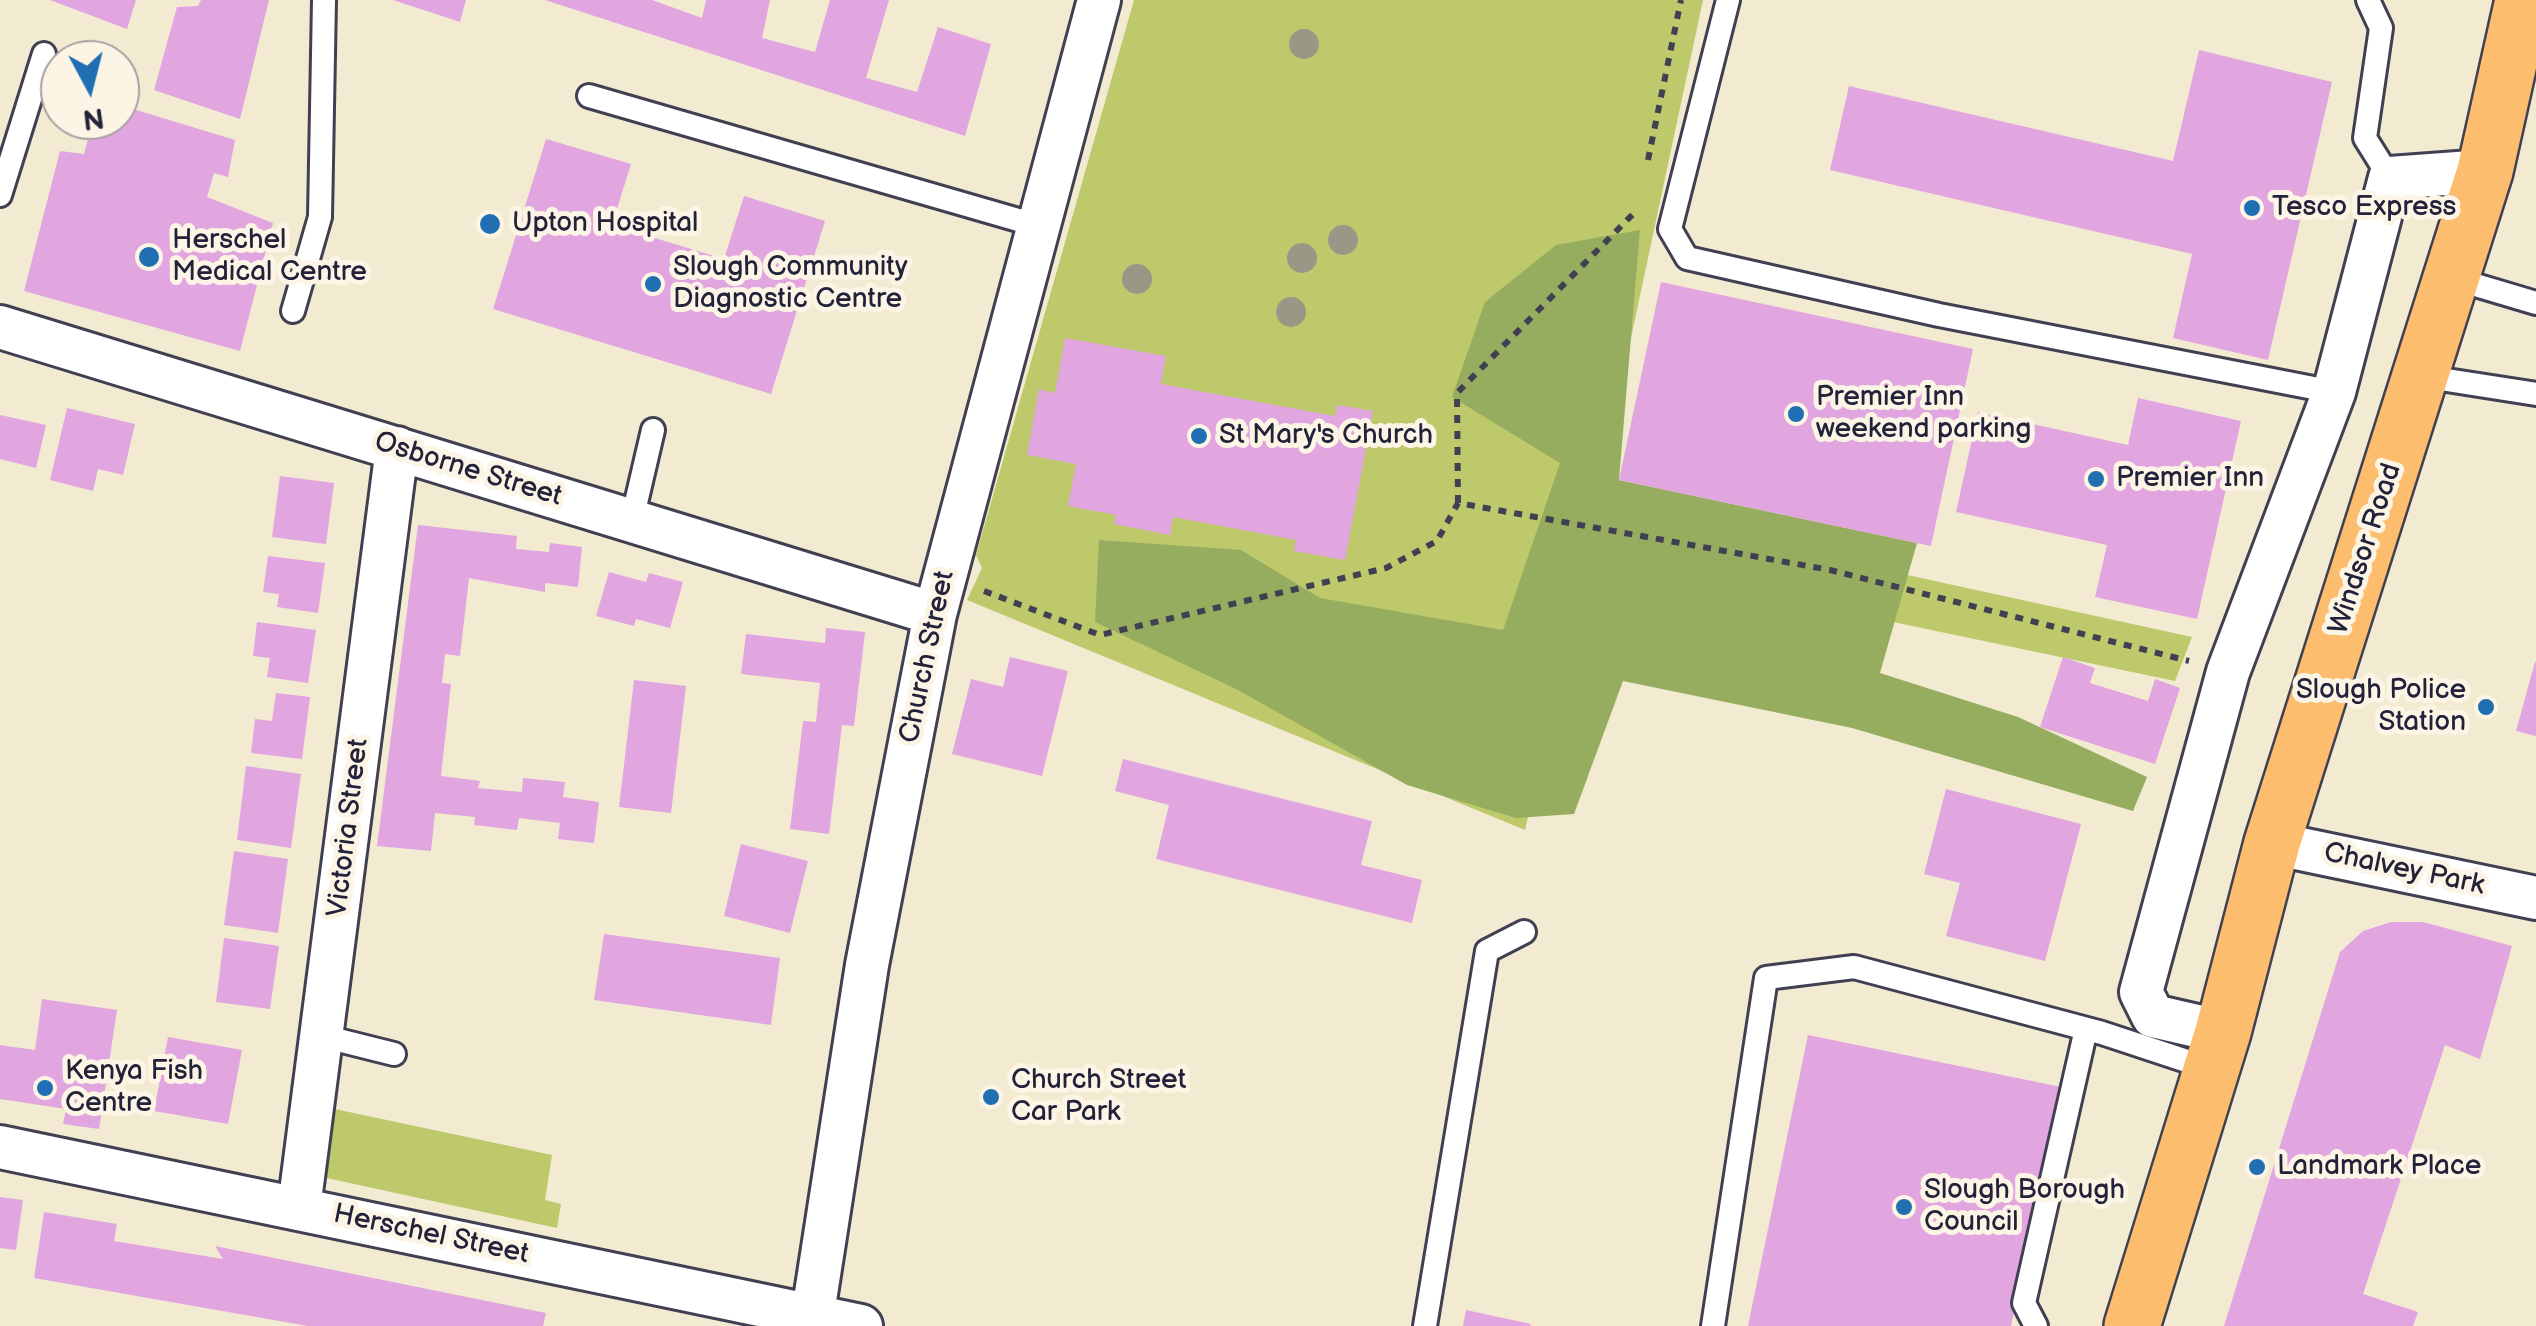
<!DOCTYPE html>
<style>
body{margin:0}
#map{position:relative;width:2536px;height:1326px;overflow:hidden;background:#f2ebd2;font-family:"Balsamiq Sans",sans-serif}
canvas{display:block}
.north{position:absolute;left:40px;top:40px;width:100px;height:100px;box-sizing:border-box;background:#fcf5e5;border:2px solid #a5a1a1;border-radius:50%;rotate:173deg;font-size:28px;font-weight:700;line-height:40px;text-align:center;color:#22223b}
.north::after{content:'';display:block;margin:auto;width:35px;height:45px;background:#1f6fb2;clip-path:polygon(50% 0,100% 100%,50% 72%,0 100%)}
</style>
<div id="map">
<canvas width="2536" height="1326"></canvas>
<div class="north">N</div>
</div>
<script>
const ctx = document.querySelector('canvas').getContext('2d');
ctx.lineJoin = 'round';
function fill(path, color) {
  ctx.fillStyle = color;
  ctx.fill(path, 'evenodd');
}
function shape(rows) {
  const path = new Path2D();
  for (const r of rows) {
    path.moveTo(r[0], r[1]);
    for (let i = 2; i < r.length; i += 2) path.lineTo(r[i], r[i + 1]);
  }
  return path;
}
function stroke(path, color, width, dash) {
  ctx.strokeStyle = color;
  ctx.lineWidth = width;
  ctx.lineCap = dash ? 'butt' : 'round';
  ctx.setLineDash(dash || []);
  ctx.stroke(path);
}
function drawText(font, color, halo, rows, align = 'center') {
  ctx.font = font + ' "Balsamiq Sans",sans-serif';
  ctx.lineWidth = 10;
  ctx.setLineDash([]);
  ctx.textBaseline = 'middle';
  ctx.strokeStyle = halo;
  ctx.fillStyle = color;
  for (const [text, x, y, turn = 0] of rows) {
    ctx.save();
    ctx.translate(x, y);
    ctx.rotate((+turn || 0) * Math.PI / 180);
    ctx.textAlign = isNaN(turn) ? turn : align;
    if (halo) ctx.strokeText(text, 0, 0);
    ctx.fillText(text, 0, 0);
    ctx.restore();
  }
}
fill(shape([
 [1134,0,1703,0,1595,507,2192,637,2175,681,1850,613,1569,643,1525,830,967,600,982,568,976,555],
 [330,1108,552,1155,545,1200,561,1204,557,1228,322,1177]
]), '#bdc96b');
fill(shape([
 [1640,230,1619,480,1917,543,1880,673,2018,717,2147,777,2133,811,1852,728,1623,681,1574,814,1516,818,1407,785,1238,690,1095,622,1099,540,1241,550,1320,598,1503,630,1560,463,1452,397,1485,302,1556,245]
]), '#96ad5f');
fill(shape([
 [50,0,136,0,127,29],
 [201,0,269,0,240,119,154,90,177,7,198,6],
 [393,0,466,0,460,22],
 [545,0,652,0,702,18,706,0,770,0,762,38,815,52,830,0,889,0,866,78,917,92,938,27,991,44,965,136],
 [2199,50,2332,82,2268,360,2173,338,2192,254,1830,170,1849,86,2173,161],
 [120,105,235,140,228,177,214,173,207,197,273,223,240,351,24,291,60,151,84,154,93,120,120,120],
 [546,139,631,164,612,225,724,259,744,196,825,221,771,394,493,309],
 [1661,282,1973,349,1931,546,1619,480],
 [1065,338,1166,356,1161,384,1335,416,1337,405,1373,411,1345,560,1294,551,1296,540,1173,517,1170,535,1114,524,1116,515,1068,506,1076,464,1027,455,1039,389,1055,393],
 [2138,398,2241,421,2197,619,2095,597,2107,545,1956,512,1978,412,2128,445],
 [67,408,135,424,123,475,98,469,93,491,50,480],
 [0,415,46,425,36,468,0,459],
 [280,476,334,483,326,544,272,537],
 [418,525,517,536,516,549,549,552,550,543,582,547,578,587,545,583,545,592,469,578,460,656,445,654,442,683,451,684,441,776,480,781,478,788,522,792,523,778,565,782,563,797,599,802,594,843,558,839,560,823,519,818,517,830,474,825,475,817,435,813,431,851,377,846],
 [268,556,325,563,318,613,277,607,279,594,263,592],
 [609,572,646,582,649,573,683,582,670,628,636,619,634,626,596,616],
 [257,622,316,630,308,683,267,677,270,658,253,656],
 [826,628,865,632,854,726,842,725,829,834,790,829,803,721,816,722,820,683,741,674,746,634,825,643],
 [1010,657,1068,671,1042,776,952,754,971,679,1003,687],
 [2063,657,2095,668,2090,683,2148,701,2155,679,2180,688,2155,764,2040,727],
 [2535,662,2536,662,2536,736,2516,731],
 [634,680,686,686,671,813,619,807],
 [276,693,310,697,302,759,251,753,255,719,272,721],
 [1123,759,1372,821,1361,865,1422,880,1412,923,1156,859,1169,805,1115,791],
 [246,766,301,774,291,848,237,840],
 [1946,789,2081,824,2045,961,1946,936,1960,883,1924,874],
 [741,844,808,861,790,933,724,916],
 [234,851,288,859,278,933,224,925],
 [2391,922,2423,922,2512,946,2480,1059,2445,1045,2363,1294,2418,1312,2413,1326,2224,1326,2340,952,2363,931],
 [604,934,780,958,771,1025,594,1000],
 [224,938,279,946,270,1009,216,1002],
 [42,999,117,1010,99,1129,63,1124,66,1109,0,1099,0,1045,35,1050],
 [1808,1035,2061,1087,2011,1326,1748,1326],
 [168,1037,242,1050,228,1124,154,1111],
 [0,1197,23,1200,16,1250,0,1248],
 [44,1212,117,1224,114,1241,223,1259,215,1246,546,1313,543,1326,308,1326,34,1278],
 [1466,1310,1531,1324,1530,1326,1463,1326]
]), '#e1a5e0');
const service = shape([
 [1728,0,1670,229,1687,258,1939,315,2334,392],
 [2368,0,2381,28,2365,138,2390,178],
 [589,96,1039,226],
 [0,195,44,54],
 [2452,278,2536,303],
 [293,311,320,217,324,0],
 [2421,376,2536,394],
 [632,520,653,430],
 [322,1036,394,1054],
 [1425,1326,1487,951,1524,932],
 [1713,1326,1766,978,1854,967,2102,1033,2211,1069],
 [2036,1326,2024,1303,2086,1029]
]);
const minor = shape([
 [0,327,935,614],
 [2272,843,2536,898],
 [2223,1032,2153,1016,2141,992,2228,672,2334,392,2390,178,2485,171],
 [0,1147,861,1326],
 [299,1208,397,448],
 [811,1326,867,965,935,614,1099,0]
]);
const primary = shape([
 [2132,1326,2223,1032,2272,843,2485,171,2523,0]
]);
stroke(service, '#414052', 28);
stroke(minor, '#414052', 48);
stroke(primary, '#414052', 60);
stroke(shape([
 [1648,160,1681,0],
 [1458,503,1457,393,1637,210],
 [984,591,1100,635,1386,568,1437,541,1458,503,1830,570,2189,661]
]), '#414052', 6, [8, 8]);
stroke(service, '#fff', 22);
stroke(minor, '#fff', 42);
stroke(primary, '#fcbd6f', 55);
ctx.fillStyle = '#999887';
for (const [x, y] of [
 [1304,44],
 [1343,240],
 [1302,258],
 [1137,279],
 [1291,312]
]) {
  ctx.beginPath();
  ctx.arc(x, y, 15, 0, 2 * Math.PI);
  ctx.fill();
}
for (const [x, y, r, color] of [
 [2252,208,10,"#1f6fb2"],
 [490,224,12,"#1f6fb2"],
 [149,257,12,"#1f6fb2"],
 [653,284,10,"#1f6fb2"],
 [1796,414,10,"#1f6fb2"],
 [1199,436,10,"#1f6fb2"],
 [2096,479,10,"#1f6fb2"],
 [2486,707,10,"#1f6fb2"],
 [45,1088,10,"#1f6fb2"],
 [991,1097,10,"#1f6fb2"],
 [2257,1167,10,"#1f6fb2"],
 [1904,1207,10,"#1f6fb2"]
]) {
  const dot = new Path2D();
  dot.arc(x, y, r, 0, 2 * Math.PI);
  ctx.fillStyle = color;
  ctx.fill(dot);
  stroke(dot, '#fcf5e5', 4);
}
drawText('28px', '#22223b', '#fcf5e5', [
 ["Tesco Express",2272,208],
 ["Upton Hospital",512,224],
 ["Herschel",172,241],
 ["Medical Centre",172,273],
 ["Slough Community",673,268],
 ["Diagnostic Centre",673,300],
 ["Premier Inn",1816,398],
 ["weekend parking",1816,430],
 ["St Mary's Church",1219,436],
 ["Premier Inn",2116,479],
 ["Slough Police",2466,691,"right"],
 ["Station",2466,723,"right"],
 ["Kenya Fish",65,1072],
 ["Centre",65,1104],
 ["Church Street",1011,1081],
 ["Car Park",1011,1113],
 ["Landmark Place",2277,1167],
 ["Slough Borough",1924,1191],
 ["Council",1924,1223]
], 'left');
drawText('28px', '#22223b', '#fcf5e5', [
 ["Osborne Street",468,470,17],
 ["Windsor Road",2366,549,-72],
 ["Church Street",928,657,-78],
 ["Victoria Street",349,828,-83],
 ["Chalvey Park",2404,870,12],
 ["Herschel Street",431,1235,12]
]);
</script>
